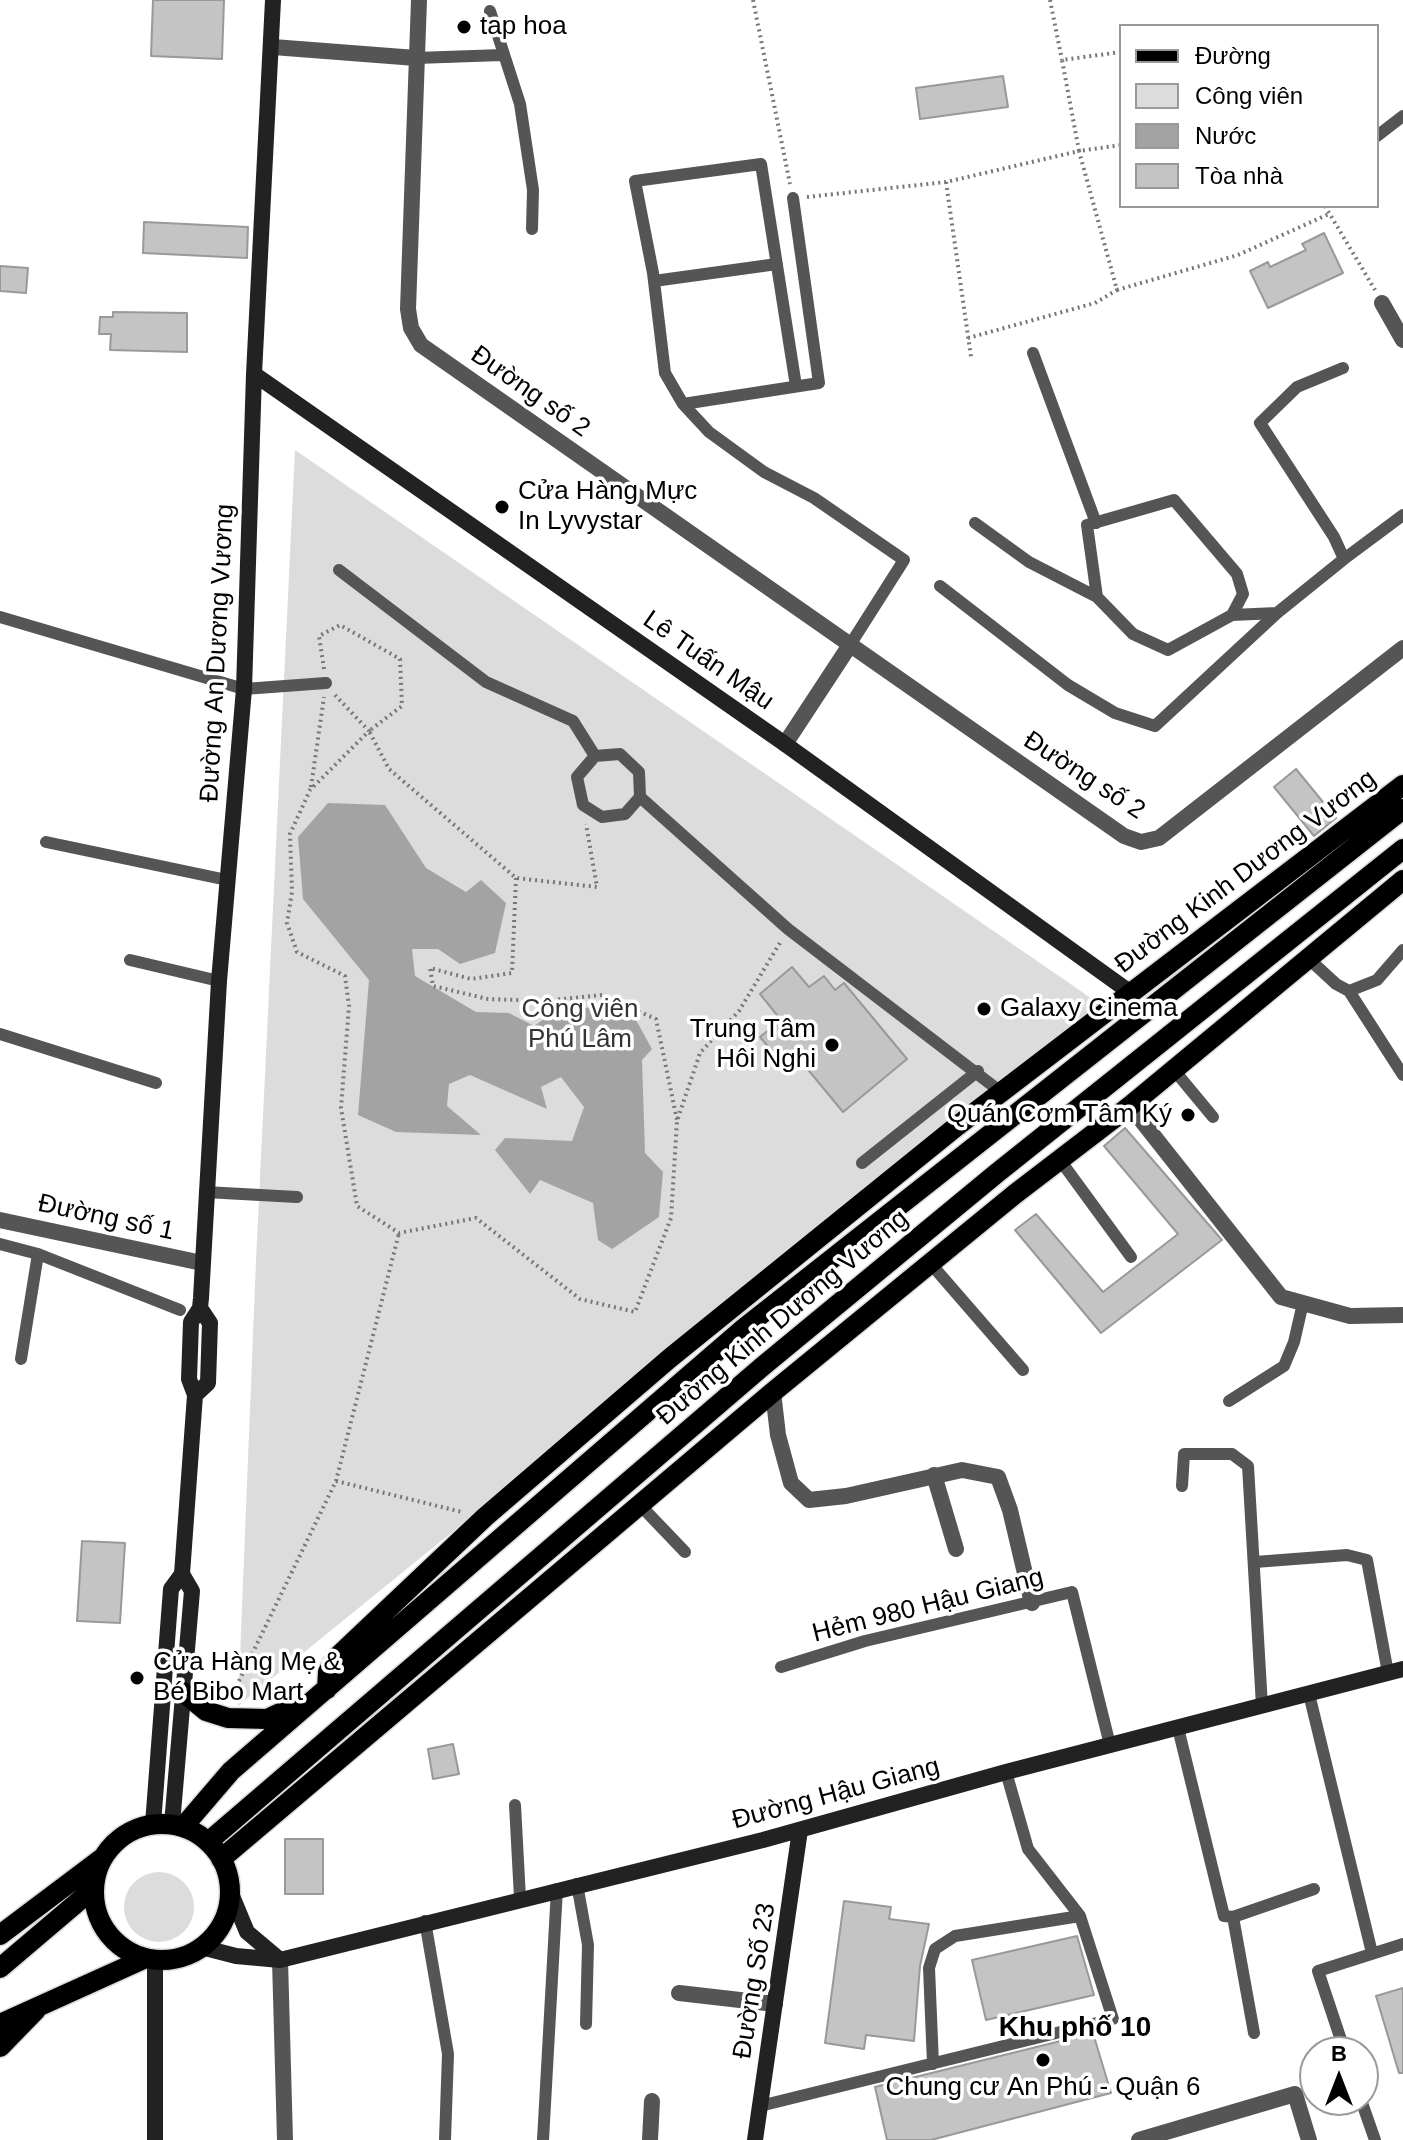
<!DOCTYPE html>
<meta charset="utf-8">
<style>
body{margin:0}
#map{position:relative;width:1403px;height:2140px;overflow:hidden;background:#fff;font-family:Arial,sans-serif}
canvas{display:block}
.legend{position:absolute;left:1119px;top:24px;width:260px;height:184px;box-sizing:border-box;background:#fff;border:2px solid #999;margin:0;padding:10px 14px;list-style:none;font-size:24px;color:#000}
.legend li{display:flex;align-items:center;gap:16px;height:40px}
.legend b{width:40px;border:2px solid #999}
.north{position:absolute;left:1299px;top:2036px;width:80px;height:80px;box-sizing:border-box;background:#fff;border:2px solid #999;border-radius:50%;rotate:0deg;font-size:22px;font-weight:700;line-height:32px;text-align:center;color:#000}
.north::after{content:'';display:block;margin:auto;width:28px;height:36px;background:#000;clip-path:polygon(50% 0,100% 100%,50% 72%,0 100%)}
</style>
<div id="map">
<canvas width="1403" height="2140"></canvas>
<ul class="legend">
<li><b style="height:10px;background:#000"></b>Đường</li>
<li><b style="height:22px;background:#dcdcdc"></b>Công viên</li>
<li><b style="height:22px;background:#a3a3a3"></b>Nước</li>
<li><b style="height:22px;background:#c4c4c4"></b>Tòa nhà</li>
</ul>
<div class="north">B</div>
</div>
<script>
const ctx = document.querySelector('canvas').getContext('2d');
ctx.lineJoin = 'round';
function fill(path, color) {
  ctx.fillStyle = color;
  ctx.fill(path, 'evenodd');
}
function shape(rows) {
  const path = new Path2D();
  for (const r of rows) {
    if (r.length === 3) {
      path.moveTo(r[0] + r[2], r[1]);
      path.arc(r[0], r[1], r[2], 0, 2 * Math.PI);
      continue;
    }
    path.moveTo(r[0], r[1]);
    for (let i = 2; i < r.length; i += 2) path.lineTo(r[i], r[i + 1]);
  }
  return path;
}
function stroke(path, color, width, dash) {
  ctx.strokeStyle = color;
  ctx.lineWidth = width;
  ctx.lineCap = dash ? 'butt' : 'round';
  ctx.setLineDash(dash || []);
  ctx.stroke(path);
}
function drawText(font, color, halo, rows, align = 'center') {
  ctx.font = font + ' Arial,sans-serif';
  ctx.lineWidth = 7;
  ctx.setLineDash([]);
  ctx.textBaseline = 'middle';
  ctx.strokeStyle = halo;
  ctx.fillStyle = color;
  for (const [text, x, y, turn = 0] of rows) {
    ctx.save();
    ctx.translate(x, y);
    ctx.rotate((+turn || 0) * Math.PI / 180);
    ctx.textAlign = isNaN(turn) ? turn : align;
    if (halo) ctx.strokeText(text, 0, 0);
    ctx.fillText(text, 0, 0);
    ctx.restore();
  }
}
fill(shape([
 [295,450,1101,1005,238,1706,256,1261],
 [159,1907,35]
]), '#dcdcdc');
fill(shape([
 [328,803,385,805,426,868,466,892,481,880,506,903,495,953,460,964,438,949,412,949,415,976,476,1012,509,1013,534,1026,558,1009,602,1007,636,1020,652,1049,642,1060,645,1153,663,1172,659,1217,612,1249,598,1240,593,1203,540,1180,530,1194,495,1150,505,1138,572,1141,584,1107,561,1077,541,1087,547,1109,470,1075,449,1084,447,1106,481,1135,396,1132,358,1115,369,980,303,899,298,837]
]), '#a3a3a3');
const building = shape([
 [153,0,224,0,222,59,151,56,153,0],
 [1003,76,1008,107,920,119,916,88,1003,76],
 [144,222,248,227,247,258,143,253,144,222],
 [1324,233,1343,273,1268,308,1250,271,1268,262,1270,267,1306,250,1302,244,1324,233],
 [0,266,28,268,26,293,0,291,0,266],
 [113,312,187,313,187,352,110,350,111,334,99,334,100,317,113,317,113,312],
 [1296,769,1336,818,1314,836,1274,787,1296,769],
 [792,967,809,987,824,976,835,990,844,983,907,1059,843,1112,795,1054,783,1064,760,1037,781,1020,760,994,792,967],
 [1125,1128,1222,1240,1101,1333,1015,1230,1036,1214,1103,1292,1178,1234,1104,1146,1125,1128],
 [82,1541,125,1543,120,1623,77,1621,82,1541],
 [453,1744,459,1774,433,1779,428,1749,453,1744],
 [285,1839,323,1839,323,1894,285,1894,285,1839],
 [844,1901,891,1907,889,1919,929,1924,920,1966,914,2041,866,2035,864,2049,825,2043,844,1901],
 [1077,1936,1094,1995,986,2020,972,1960,1077,1936],
 [1403,1988,1403,2073,1399,2073,1376,1996,1403,1988],
 [1093,2033,1111,2093,931,2140,887,2140,875,2087,1093,2033]
]);
fill(building, '#c4c4c4');
stroke(building, '#999', 2);
const primary = shape([
 [327,1689,328,1672,336,1658,485,1517,670,1358,957,1126,1403,785],
 [183,1692,206,1711,228,1718,267,1719,295,1706],
 [162,1892,68],
 [183,1827,231,1771,744,1328,1403,809],
 [208,1842,763,1366,997,1173,1403,849],
 [221,1859,773,1392,1015,1194,1130,1106,1403,880],
 [0,1935,101,1859],
 [0,1968,93,1889],
 [0,2024,146,1958],
 [0,2047,36,2010]
]);
stroke(primary, '#dbdbdb', 23);
stroke(shape([
 [753,0,790,184],
 [1050,0,1062,60],
 [1308,26,1317,26],
 [1121,52,1062,60,1079,151,1121,145],
 [946,182,971,357],
 [807,197,946,182,1079,151,1117,290,1095,303,968,338],
 [1325,206,1375,290],
 [1117,290,1238,255,1329,214],
 [324,669,319,636,340,625,400,659,402,706,369,731,389,769,516,878,597,887,586,824],
 [335,695,369,731,310,790,290,834,292,892,287,923,297,952,345,976,349,1006,341,1108,357,1206,399,1233,476,1218,580,1299,635,1312,671,1218,677,1121,700,1053,739,1011,781,941],
 [311,787,324,697],
 [516,878,512,973,471,979,430,968,433,986,488,999,544,1001,602,995,656,1019,677,1120],
 [336,1481,462,1512],
 [239,1681,336,1481,399,1233]
]), '#777', 4, [2, 4]);
stroke(shape([
 [490,11,520,104,533,190,532,229],
 [416,58,502,55],
 [1377,136,1403,116],
 [654,281,777,264],
 [1033,353,1096,523],
 [796,386,761,164,635,181,653,273,665,373,683,404,709,432,764,472,814,498,904,560,850,645],
 [683,404,819,383,793,198],
 [975,523,1029,562,1097,597,1133,634,1168,650,1232,615,1277,613],
 [1344,559,1403,515],
 [339,570,486,682,573,721,595,756],
 [940,586,1068,685,1115,713,1155,726,1277,613,1344,559,1334,537,1260,423,1297,387,1343,368],
 [1097,597,1087,525,1174,500,1237,574,1243,594,1232,615],
 [0,617,244,689,326,683],
 [640,797,625,814,602,817,583,805,577,777,595,756,620,754,639,772,640,797,788,929,1001,1092],
 [46,842,227,880],
 [130,960,219,981],
 [1310,960,1336,984,1349,991,1377,980,1403,950],
 [1349,991,1403,1075],
 [0,1034,156,1083],
 [1174,1070,1213,1117],
 [1060,1160,1131,1257],
 [862,1163,978,1071],
 [205,1192,297,1197],
 [0,1244,38,1254,180,1310],
 [931,1264,1023,1370],
 [21,1359,38,1254],
 [1229,1401,1284,1366,1294,1342,1303,1303],
 [1182,1486,1184,1454,1232,1454,1248,1466,1262,1706],
 [640,1505,685,1552],
 [1255,1562,1347,1555,1367,1560,1388,1673],
 [781,1667,865,1641,1072,1592,1110,1745],
 [1309,1694,1372,1953],
 [1178,1728,1224,1916,1233,1917,1314,1889],
 [515,1805,520,1898],
 [577,1884,588,1945,586,2024],
 [1233,1917,1254,2033],
 [425,1921,448,2054,445,2140],
 [1345,2052,1318,1971,1403,1944],
 [933,2064,929,1968,935,1949,955,1936,1080,1916],
 [1361,2100,1375,2140],
 [760,2106,1113,2019,1080,1916,1028,1849,1006,1772],
 [543,2140,557,1889]
]), '#555', 12);
stroke(shape([
 [419,0,408,309,411,328,421,345,1124,836,1141,842,1159,838,1403,648],
 [273,47,416,58],
 [1382,303,1403,340],
 [785,744,850,645],
 [1130,1106,1281,1297,1350,1316,1403,1315],
 [0,1220,202,1263],
 [773,1392,778,1435,791,1483,809,1500,846,1496,962,1470,998,1477,1010,1510,1032,1603],
 [934,1475,956,1549],
 [280,1960,285,2140],
 [679,1993,775,2004],
 [650,2140,652,2101],
 [1139,2140,1295,2094,1309,2140]
]), '#555', 16);
stroke(shape([
 [254,374,785,744,1131,993],
 [195,1395,208,1383,210,1323,200,1308],
 [153,1824,171,1589,182,1574,195,1395,189,1379,191,1322,200,1308,201,1298,219,981,244,689,254,374,273,0],
 [172,1824,192,1591,182,1574],
 [230,1891,247,1932,279,1959],
 [201,1947,236,1956,280,1960,763,1840,1006,1772,1403,1669],
 [155,1959,155,2140],
 [755,2140,800,1830]
]), '#222', 16);
stroke(primary, '#000', 20);
for (const [x, y, r, color] of [
 [464,27,8,"#000"],
 [502,507,8,"#000"],
 [984,1009,8,"#000"],
 [832,1045,8,"#000"],
 [1188,1115,8,"#000"],
 [137,1678,8,"#000"],
 [1043,2060,8,"#000"]
]) {
  const dot = new Path2D();
  dot.arc(x, y, r, 0, 2 * Math.PI);
  ctx.fillStyle = color;
  ctx.fill(dot);
  stroke(dot, '#fff', 3);
}
drawText('26px', '#000', '#fff', [
 ["tap hoa",480,27],
 ["Cửa Hàng Mực",518,492],
 ["In Lyvystar",518,522],
 ["Galaxy Cinema",1000,1009],
 ["Trung Tâm",816,1030,"right"],
 ["Hôi Nghi",816,1060,"right"],
 ["Quán Cơm Tâm Ký",1172,1115,"right"],
 ["Cửa Hàng Mẹ &",153,1663],
 ["Bé Bibo Mart",153,1693],
 ["Chung cư An Phú - Quận 6",1043,2088,"center"]
], 'left');
drawText('26px', '#000', '#fff', [
 ["Đường số 2",530,392,35],
 ["Đường An Dương Vương",218,653,-87],
 ["Lê Tuấn Mậu",708,661,35],
 ["Đường số 2",1084,776,33],
 ["Đường Kinh Dương Vương",1246,872,-37],
 ["Đường số 1",106,1218,12],
 ["Đường Kinh Dương Vương",783,1318,-40],
 ["Hẻm 980 Hậu Giang",928,1606,-14],
 ["Đường Hậu Giang",836,1794,-15],
 ["Đường Số 23",755,1981,-81]
]);
drawText('26px', '#333', '#fff', [
 ["Công viên",580,1010],
 ["Phú Lâm",580,1040]
]);
drawText('bold 28px', '#000', '#fff', [
 ["Khu phố 10",1075,2028]
]);
</script>
